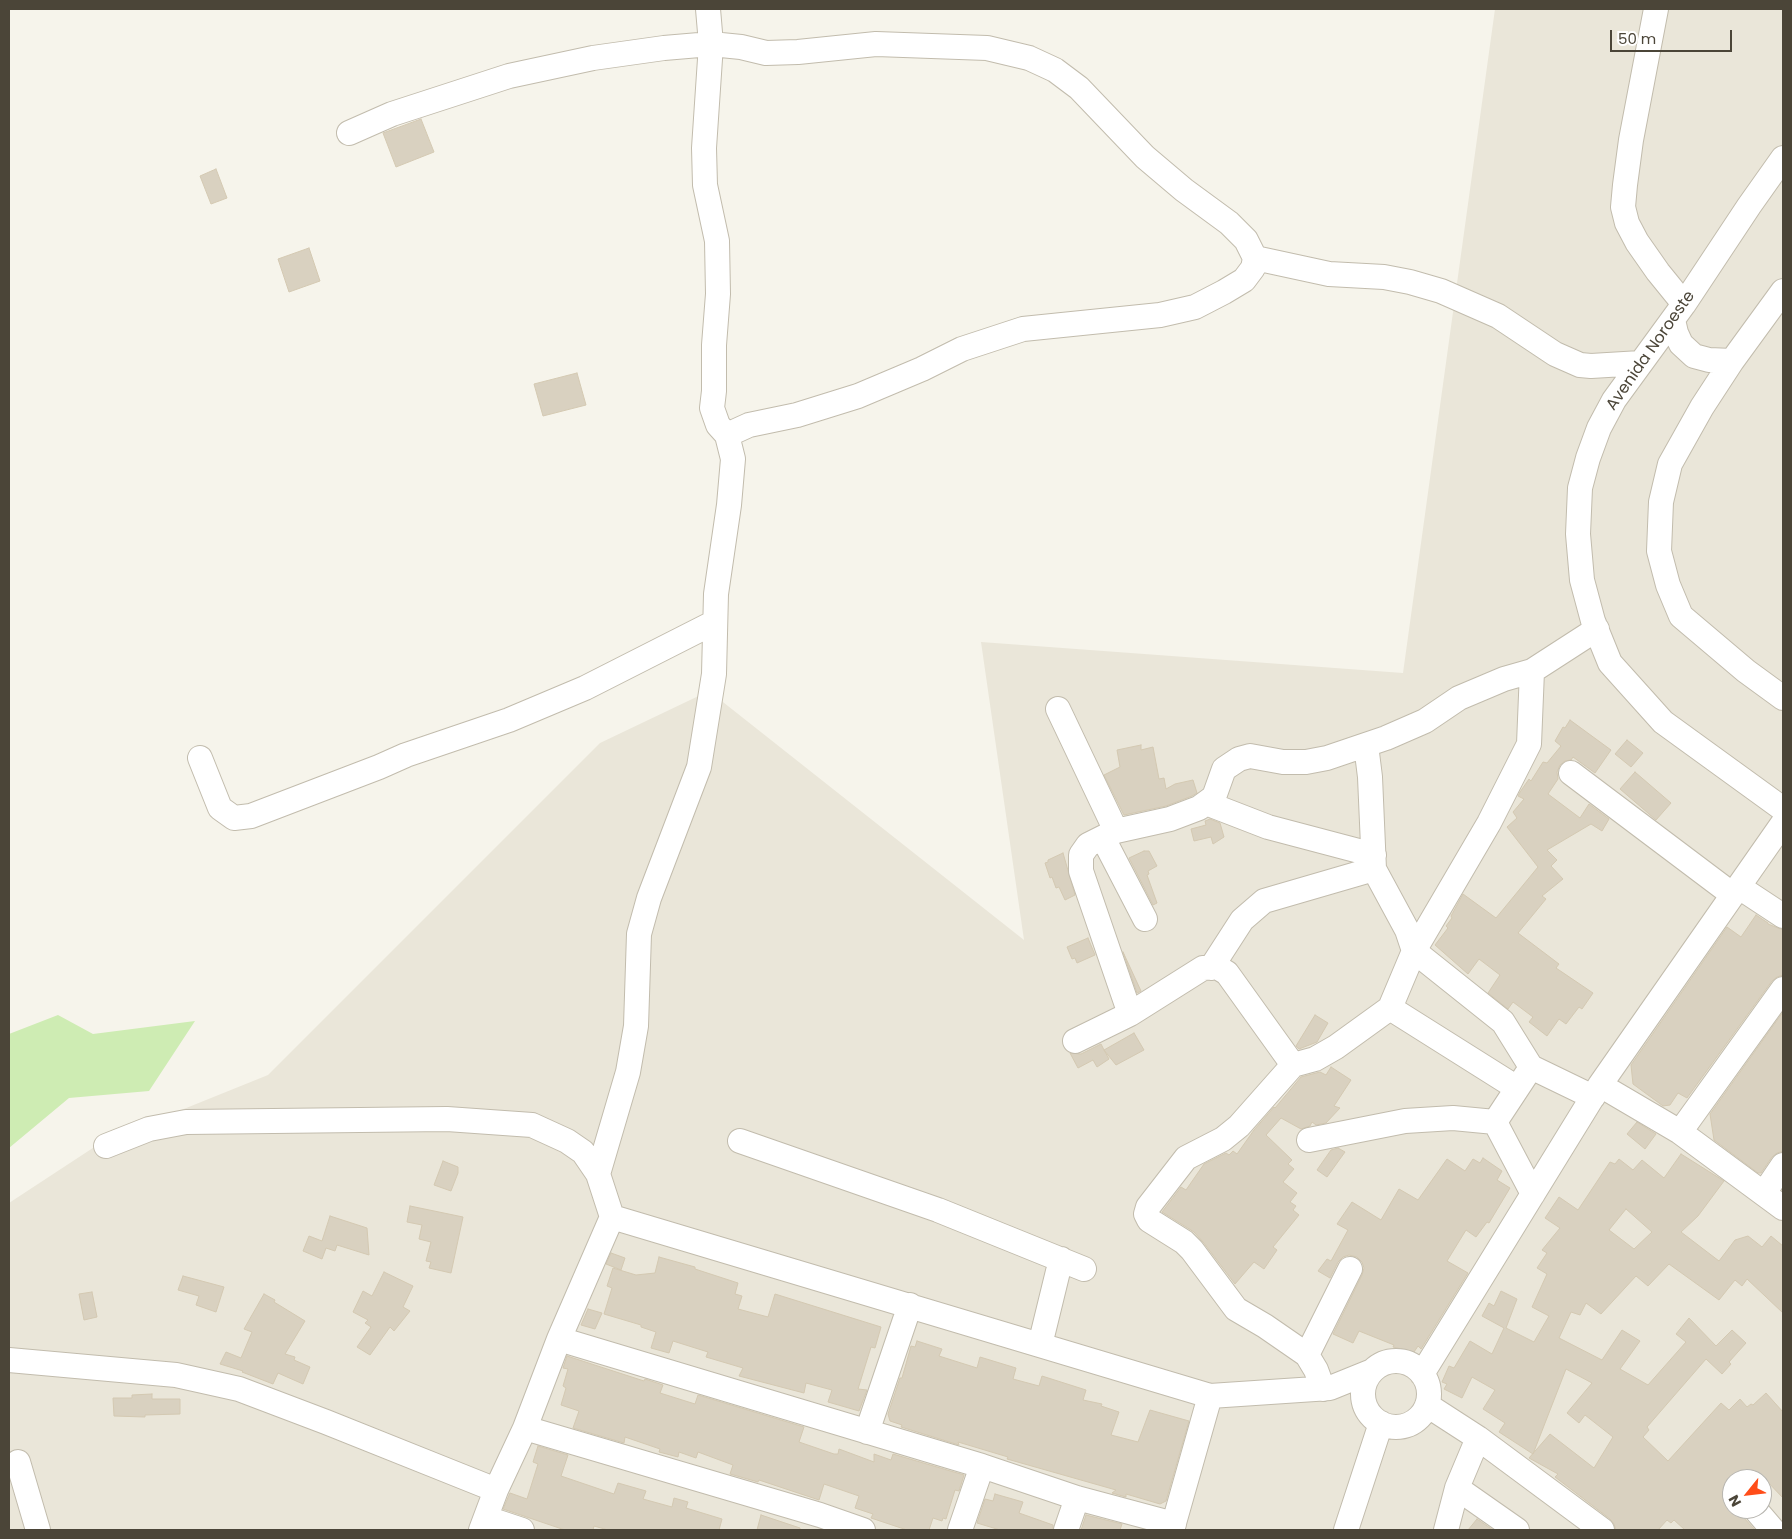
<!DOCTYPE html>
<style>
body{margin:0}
#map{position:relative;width:1792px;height:1539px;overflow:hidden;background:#f6f4eb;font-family:Poppins,sans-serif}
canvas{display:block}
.frame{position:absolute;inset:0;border:10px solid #4b4538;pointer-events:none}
.north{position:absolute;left:1722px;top:1469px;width:50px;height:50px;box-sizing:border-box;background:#fff;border:1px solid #b7b5af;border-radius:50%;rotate:241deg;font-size:14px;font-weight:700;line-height:20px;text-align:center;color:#4b4538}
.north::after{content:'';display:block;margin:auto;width:18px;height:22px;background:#ff4d19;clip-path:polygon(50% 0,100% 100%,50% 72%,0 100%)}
.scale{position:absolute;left:1610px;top:30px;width:122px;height:22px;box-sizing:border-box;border:2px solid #4b4538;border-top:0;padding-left:6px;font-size:15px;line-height:18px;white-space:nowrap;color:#4b4538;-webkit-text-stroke:4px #fff;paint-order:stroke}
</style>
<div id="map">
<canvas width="1792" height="1539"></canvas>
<div class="frame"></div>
<div class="north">N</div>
<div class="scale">50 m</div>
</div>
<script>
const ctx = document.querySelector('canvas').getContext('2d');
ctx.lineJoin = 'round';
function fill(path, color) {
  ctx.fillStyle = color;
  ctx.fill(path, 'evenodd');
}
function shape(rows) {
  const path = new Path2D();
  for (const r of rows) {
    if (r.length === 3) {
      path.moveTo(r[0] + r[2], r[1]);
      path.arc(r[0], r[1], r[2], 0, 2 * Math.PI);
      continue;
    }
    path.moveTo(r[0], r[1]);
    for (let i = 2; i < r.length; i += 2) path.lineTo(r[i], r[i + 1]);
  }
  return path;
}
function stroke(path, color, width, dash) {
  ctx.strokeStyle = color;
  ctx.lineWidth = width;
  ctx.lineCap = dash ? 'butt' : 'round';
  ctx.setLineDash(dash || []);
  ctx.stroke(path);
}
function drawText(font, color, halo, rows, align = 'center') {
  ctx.font = font + ' Poppins,sans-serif';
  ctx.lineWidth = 4;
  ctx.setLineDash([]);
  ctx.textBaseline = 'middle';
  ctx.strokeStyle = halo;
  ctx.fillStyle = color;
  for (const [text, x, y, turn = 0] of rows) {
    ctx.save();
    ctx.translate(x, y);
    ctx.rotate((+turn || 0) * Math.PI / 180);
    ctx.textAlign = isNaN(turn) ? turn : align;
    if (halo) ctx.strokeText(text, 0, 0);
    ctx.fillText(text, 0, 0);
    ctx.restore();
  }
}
fill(shape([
 [1495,9,1783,9,1783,1530,9,1530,9,1203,102,1142,268,1075,600,743,709,691,1024,940,981,642,1403,673],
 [1732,1479,1762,1479,1762,1509,1732,1509]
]), '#eae6d9');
fill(shape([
 [58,1015,93,1034,195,1021,149,1091,69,1098,9,1148,9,1034]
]), '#ceecb3');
const building = shape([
 [421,119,434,152,396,167,383,133,421,119],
 [216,169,227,198,211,204,200,176,216,169],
 [309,248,320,281,289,292,278,259,309,248],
 [577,373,586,405,543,416,534,384,577,373],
 [1570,720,1611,750,1595,773,1573,757,1571,760,1565,761,1560,765,1557,772,1558,779,1548,794,1580,818,1589,804,1609,819,1602,831,1591,824,1547,850,1557,860,1551,866,1563,879,1542,896,1546,899,1518,933,1559,964,1556,968,1593,993,1582,1009,1579,1007,1566,1024,1559,1019,1547,1036,1529,1022,1533,1017,1513,1002,1508,1009,1488,993,1500,975,1479,959,1468,974,1435,945,1448,928,1446,926,1452,918,1451,916,1463,894,1496,918,1538,867,1507,827,1517,818,1513,812,1524,799,1518,796,1520,792,1529,779,1531,781,1543,762,1547,763,1561,746,1555,741,1563,727,1565,728,1570,720],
 [1627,740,1643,753,1631,767,1615,754,1627,740],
 [1141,745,1141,750,1153,747,1159,779,1164,778,1166,789,1175,784,1193,780,1197,793,1192,796,1166,806,1124,815,1104,775,1120,767,1117,750,1141,745],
 [1635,772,1671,803,1656,820,1620,789,1635,772],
 [1210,819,1220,823,1224,837,1213,844,1211,837,1194,841,1191,829,1206,825,1205,821,1210,819],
 [1144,851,1149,851,1157,866,1148,871,1149,874,1147,875,1157,903,1153,905,1129,858,1144,851],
 [1063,853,1075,895,1065,900,1059,887,1056,888,1052,877,1050,878,1045,863,1048,862,1048,860,1063,853],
 [1756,915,1768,923,1768,924,1783,930,1783,975,1777,977,1772,981,1687,1098,1678,1093,1670,1105,1663,1106,1633,1084,1631,1065,1727,927,1741,937,1756,915],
 [1088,938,1095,955,1077,963,1075,958,1072,959,1067,947,1088,938],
 [1123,952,1141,991,1137,993,1123,952],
 [1783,1012,1783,1151,1777,1153,1772,1157,1761,1173,1758,1173,1714,1140,1710,1114,1783,1012],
 [1315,1015,1328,1023,1317,1042,1299,1049,1296,1046,1315,1015],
 [1134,1033,1144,1050,1116,1065,1104,1050,1109,1059,1097,1067,1093,1060,1078,1068,1070,1053,1081,1054,1101,1044,1104,1050,1134,1033],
 [1331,1067,1351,1080,1334,1106,1340,1108,1326,1123,1316,1125,1312,1122,1310,1126,1301,1129,1281,1118,1266,1135,1292,1160,1288,1164,1294,1169,1283,1182,1297,1193,1290,1202,1296,1206,1293,1210,1299,1215,1273,1247,1277,1250,1264,1269,1254,1262,1235,1284,1203,1242,1194,1232,1162,1212,1181,1187,1186,1190,1204,1164,1226,1153,1229,1155,1233,1151,1237,1154,1254,1130,1274,1107,1275,1108,1301,1077,1320,1072,1326,1075,1331,1067],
 [1637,1122,1656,1134,1645,1149,1627,1134,1637,1122],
 [1338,1148,1345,1152,1327,1177,1317,1170,1331,1150,1338,1148],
 [1681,1154,1724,1181,1698,1216,1681,1232,1719,1261,1735,1240,1748,1236,1762,1247,1771,1236,1783,1246,1783,1313,1747,1279,1742,1286,1735,1280,1719,1300,1669,1264,1648,1286,1636,1276,1601,1314,1586,1303,1580,1315,1571,1312,1559,1338,1602,1360,1622,1330,1640,1341,1620,1369,1648,1385,1686,1342,1676,1334,1689,1318,1716,1346,1732,1330,1746,1343,1729,1362,1731,1364,1722,1374,1706,1359,1647,1427,1649,1430,1643,1437,1668,1461,1721,1403,1729,1410,1740,1399,1747,1407,1751,1404,1753,1405,1766,1393,1783,1412,1783,1498,1765,1479,1732,1479,1732,1509,1742,1509,1744,1518,1755,1530,1685,1530,1674,1520,1671,1523,1667,1520,1658,1530,1616,1530,1614,1524,1610,1519,1555,1477,1558,1474,1529,1458,1550,1434,1594,1468,1613,1437,1585,1415,1579,1423,1567,1413,1592,1383,1566,1369,1533,1454,1499,1432,1505,1423,1483,1409,1495,1390,1472,1377,1462,1398,1444,1389,1447,1384,1442,1382,1449,1366,1454,1368,1470,1341,1492,1354,1504,1328,1482,1316,1489,1303,1494,1306,1501,1291,1517,1299,1506,1328,1534,1342,1549,1316,1532,1307,1547,1274,1537,1268,1547,1253,1542,1250,1560,1228,1545,1218,1559,1197,1578,1210,1610,1162,1615,1164,1619,1159,1633,1170,1642,1160,1664,1178,1681,1154],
 [1626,1209,1652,1232,1634,1249,1609,1230,1626,1209],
 [1483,1158,1502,1171,1497,1180,1510,1188,1489,1223,1487,1222,1476,1237,1466,1230,1447,1261,1468,1273,1421,1349,1418,1346,1414,1352,1393,1347,1394,1345,1359,1331,1353,1343,1333,1334,1362,1275,1364,1268,1362,1262,1357,1257,1349,1255,1343,1257,1338,1262,1330,1278,1318,1271,1327,1259,1331,1261,1348,1230,1337,1224,1352,1202,1381,1220,1399,1189,1418,1200,1447,1159,1465,1171,1473,1159,1480,1163,1483,1158],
 [443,1161,458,1167,458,1173,451,1191,434,1185,443,1161],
 [410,1206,463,1217,451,1273,429,1268,431,1262,426,1261,431,1242,419,1239,422,1225,407,1222,410,1206],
 [330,1216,367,1228,369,1255,337,1245,335,1251,326,1248,322,1259,303,1251,309,1236,322,1241,330,1216],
 [611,1253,625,1258,621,1270,606,1264,611,1253],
 [659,1257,695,1267,695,1269,738,1283,735,1294,742,1296,738,1309,768,1317,775,1294,881,1327,875,1348,871,1347,858,1389,867,1390,859,1411,828,1402,832,1390,806,1383,804,1393,739,1376,743,1368,706,1357,708,1352,673,1341,669,1353,651,1348,656,1332,641,1327,641,1325,604,1314,612,1288,607,1286,613,1268,636,1275,655,1273,659,1257],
 [384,1272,413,1286,403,1307,410,1311,394,1331,390,1327,370,1355,357,1347,371,1327,365,1323,368,1320,353,1312,363,1291,372,1296,384,1272],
 [183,1276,224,1287,216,1312,196,1305,199,1296,178,1290,183,1276],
 [92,1292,97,1317,84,1320,79,1294,92,1292],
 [264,1294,275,1300,274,1302,305,1321,285,1354,295,1357,294,1360,310,1367,303,1384,278,1373,273,1384,242,1372,243,1371,220,1364,226,1352,241,1358,252,1332,244,1329,264,1294],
 [588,1309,602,1313,595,1329,581,1325,588,1309],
 [917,1341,942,1349,939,1356,977,1368,980,1357,1016,1368,1013,1379,1039,1386,1042,1376,1086,1390,1083,1400,1102,1404,1101,1406,1119,1412,1111,1435,1138,1442,1150,1410,1189,1421,1166,1501,1160,1504,1126,1494,1126,1497,1112,1493,1116,1490,1007,1459,1008,1457,958,1442,959,1445,901,1427,902,1425,890,1421,888,1414,900,1378,902,1378,911,1346,915,1347,917,1341],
 [567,1356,644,1381,645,1379,663,1385,660,1393,695,1404,698,1395,804,1427,799,1442,834,1454,838,1454,839,1449,874,1462,874,1454,891,1460,893,1454,964,1475,959,1491,955,1490,946,1519,943,1518,942,1521,933,1518,929,1530,907,1530,871,1518,873,1514,855,1508,859,1496,824,1484,819,1500,759,1480,758,1482,730,1474,733,1465,698,1452,696,1458,679,1452,678,1457,659,1452,660,1449,625,1437,624,1443,573,1428,579,1411,561,1405,566,1388,563,1386,568,1369,563,1368,567,1356],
 [152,1394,152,1399,180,1399,180,1414,145,1415,145,1417,114,1416,113,1398,132,1398,132,1395,152,1394],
 [538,1446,568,1455,561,1476,614,1494,618,1483,646,1491,643,1499,672,1507,674,1498,688,1502,686,1508,722,1519,719,1530,608,1530,594,1526,593,1530,565,1530,503,1509,510,1493,527,1499,538,1464,533,1462,538,1446],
 [995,1494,1023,1502,1019,1513,1053,1525,1053,1530,1000,1530,977,1523,985,1499,993,1501,995,1494],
 [761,1515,800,1528,800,1530,757,1530,761,1515],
 [1086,1515,1122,1524,1120,1530,1081,1530,1086,1515],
 [1477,1519,1493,1530,1468,1530,1477,1519]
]);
fill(building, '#d9d1c0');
stroke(building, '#d4c9b2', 1);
const minor = shape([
 [1656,9,1631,140,1625,185,1623,207,1627,223,1637,242,1658,272,1684,304],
 [349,133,392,114,509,76,593,58,664,48,711,44,741,47,766,53,798,52,876,44,987,48,1029,58,1055,70,1079,88,1145,157,1184,190,1229,223,1246,240,1255,258,1253,268,1244,280,1224,292,1195,307,1160,315,1023,329,962,349,922,369,858,396,797,415,749,425,727,435],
 [1783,158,1749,206,1684,304,1614,400,1599,428,1588,458,1580,488,1578,534,1582,580,1593,621,1610,663,1663,722,1783,809],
 [1255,258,1329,274,1384,277,1410,282,1441,291,1498,316,1555,354,1580,365,1591,366,1641,363],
 [1783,291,1732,361,1702,407,1670,464,1661,502,1659,551,1668,585,1681,616,1746,671,1783,698],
 [1673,320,1676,333,1681,344,1694,356,1709,360,1732,361],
 [1058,709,1116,831],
 [1366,745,1370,777,1374,869,1407,930,1414,951,1503,1022,1531,1067,1593,1097],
 [200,758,220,808,234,818,251,816,379,767,406,755,509,720,585,688,715,622],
 [1571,773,1733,895],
 [1206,803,1268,827,1374,855],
 [1103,838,1145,919],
 [1739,887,1783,916],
 [1211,968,1242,920,1264,901,1374,869],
 [1390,1008,1517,1088],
 [1130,1014,1081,871,1081,855,1088,845,1116,831,1170,819,1199,808,1214,797,1224,769,1239,759,1250,756,1283,762,1306,762,1327,758,1386,738,1425,721,1459,698,1504,679,1532,671,1597,629],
 [1075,1041,1130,1014,1203,968,1217,967,1227,973,1293,1065],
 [1526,1075,1495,1122,1533,1194],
 [1600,1085,1680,1132,1783,1208],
 [1680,1132,1783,989],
 [1309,1140,1405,1121,1453,1118,1495,1122],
 [740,1141,938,1210,1084,1269],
 [106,1146,149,1129,186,1122,447,1119,532,1125,567,1141,583,1152,598,1174],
 [1764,1193,1783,1165],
 [612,1217,1210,1396,1330,1388,1372,1371],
 [559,1339,982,1466,1077,1498,1174,1524],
 [1040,1345,1061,1259],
 [1307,1355,1350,1269],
 [9,1360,176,1375,239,1389,326,1422,496,1490],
 [1396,1394,33],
 [1422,1374,1600,1085,1783,823],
 [1323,1389,1316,1370,1307,1355,1265,1326,1236,1309,1192,1250,1184,1242,1149,1220,1146,1214,1148,1207,1186,1158,1223,1139,1239,1126,1293,1065,1315,1059,1336,1047,1390,1008,1414,951,1489,823,1529,744,1532,671],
 [1427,1405,1478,1438,1602,1530],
 [525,1428,820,1515,863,1530],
 [867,1432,910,1305],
 [18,1462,38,1530],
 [1457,1488,1517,1530],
 [1755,1509,1773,1530],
 [486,1518,522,1530],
 [481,1530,496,1490,525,1428,559,1339,612,1217,598,1174,628,1072,636,1026,639,934,649,898,699,767,714,674,716,594,729,505,733,459,727,435,718,425,712,408,714,391,714,345,718,294,717,241,705,185,704,148,711,44,708,9],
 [960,1530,982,1466],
 [1066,1530,1077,1498],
 [1172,1530,1210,1396],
 [1346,1530,1381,1423],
 [1446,1530,1457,1488,1478,1438]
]);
stroke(minor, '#c2bcad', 26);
stroke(minor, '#fff', 24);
drawText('16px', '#4b4538', '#fff', [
 ["Avenida Noroeste",1651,351,-55]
]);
</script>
